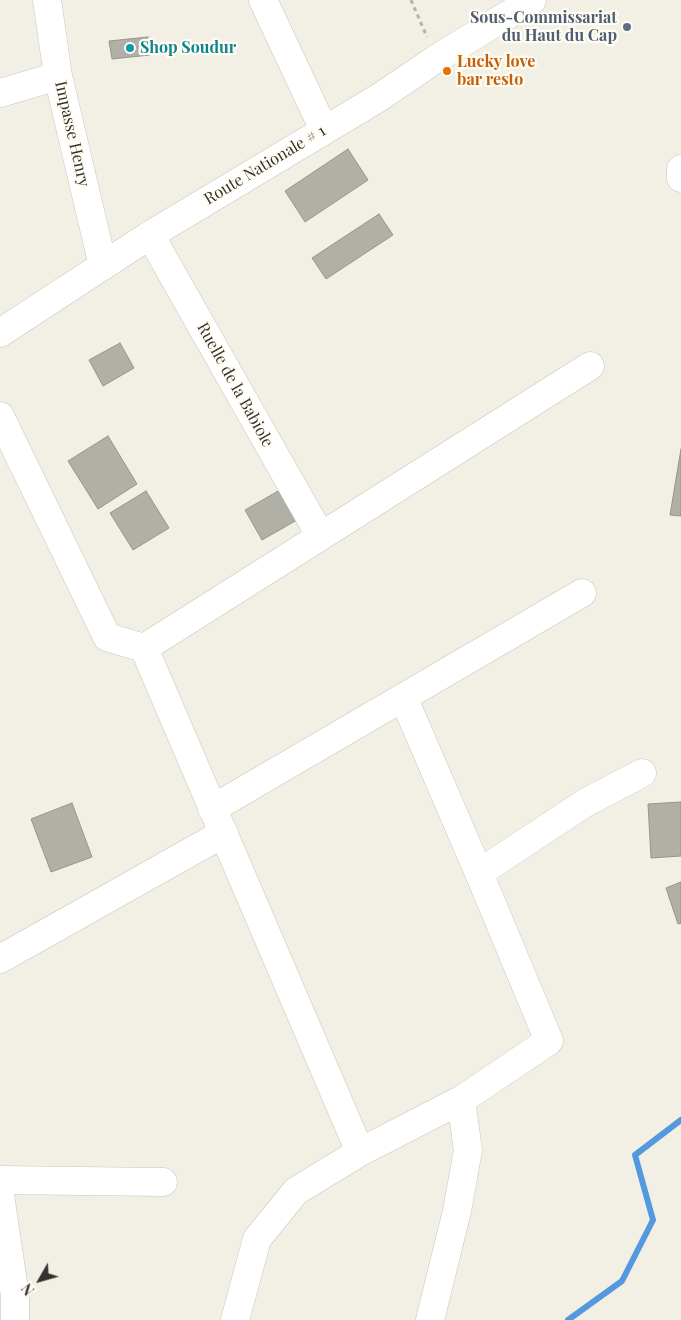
<!DOCTYPE html>
<style>
body{margin:0}
#map{position:relative;width:681px;height:1320px;overflow:hidden;background:#f2f0e5;font-family:"Playfair Display",serif}
canvas{display:block}
.north{position:absolute;left:15px;top:1255px;width:50px;height:50px;-webkit-text-stroke:4px #fffdf3;paint-order:stroke;rotate:232deg;font-size:14px;font-weight:700;line-height:20px;text-align:center;color:#33322e}
.north::after{content:'';display:block;margin:auto;width:18px;height:22px;background:#33322e;clip-path:polygon(50% 0,100% 100%,50% 72%,0 100%)}
</style>
<div id="map">
<canvas width="681" height="1320"></canvas>
<div class="north">N</div>
</div>
<script>
const ctx = document.querySelector('canvas').getContext('2d');
ctx.lineJoin = 'round';
function shape(rows) {
  const path = new Path2D();
  for (const r of rows) {
    path.moveTo(r[0], r[1]);
    for (let i = 2; i < r.length; i += 2) path.lineTo(r[i], r[i + 1]);
  }
  return path;
}
function stroke(path, color, width, dash) {
  ctx.strokeStyle = color;
  ctx.lineWidth = width;
  ctx.lineCap = dash ? 'butt' : 'round';
  ctx.setLineDash(dash || []);
  ctx.stroke(path);
}
function fill(path, color) {
  ctx.fillStyle = color;
  ctx.fill(path, 'evenodd');
}
function drawText(font, color, halo, rows, align = 'center') {
  ctx.font = font + ' "Playfair Display",serif';
  ctx.lineWidth = 4.5;
  ctx.setLineDash([]);
  ctx.textBaseline = 'middle';
  ctx.strokeStyle = halo;
  ctx.fillStyle = color;
  for (const [text, x, y, turn = 0] of rows) {
    ctx.save();
    ctx.translate(x, y);
    ctx.rotate((+turn || 0) * Math.PI / 180);
    ctx.textAlign = isNaN(turn) ? turn : align;
    if (halo) ctx.strokeText(text, 0, 0);
    ctx.fillText(text, 0, 0);
    ctx.restore();
  }
}
stroke(shape([
 [568,1320,622,1281,653,1220,635,1155,681,1120]
]), '#5499dd', 6);
const building = shape([
 [148,37,150,55,112,59,109,41,148,37],
 [348,149,368,180,305,222,285,191,348,149],
 [379,214,393,235,326,279,312,258,379,214],
 [120,343,134,368,103,386,89,360,120,343],
 [108,436,137,484,98,509,68,461,108,436],
 [681,449,681,516,670,515,681,449],
 [280,490,297,520,262,540,245,510,280,490],
 [146,491,169,528,133,550,110,513,146,491],
 [681,802,681,856,651,858,648,804,681,802],
 [72,803,92,857,51,872,31,819,72,803],
 [681,882,681,923,678,924,666,888,681,882]
]);
fill(building, '#b1b0a6');
stroke(building, '#96958b', 1);
const minor = shape([
 [47,0,58,76,103,266],
 [263,0,324,130],
 [0,93,58,76],
 [681,169,681,178],
 [150,235,320,535],
 [0,416,107,637,144,648,360,1152],
 [144,648,590,366],
 [212,809,582,593],
 [479,873,585,803,642,773],
 [0,959,224,833],
 [0,1180,163,1182],
 [0,1195,15,1296,15,1320],
 [235,1320,257,1239,296,1191,360,1152,461,1100,549,1041,479,873,404,699],
 [430,1320,457,1211,468,1150,461,1100]
]);
const major = shape([
 [0,333,150,235,380,97,436,59,532,0]
]);
stroke(minor, '#c7c5bb', 29);
stroke(major, '#c7c5bb', 29);
stroke(shape([
 [411,0,427,37]
]), '#b3b1a8', 3, [4, 4]);
stroke(minor, '#fff', 28);
stroke(major, '#fff', 28);
for (const [x, y, r, color] of [
 [627,27,5,"#5c6f8a"],
 [130,48,5,"#0f9aa8"],
 [447,71,5,"#e8710a"]
]) {
  const dot = new Path2D();
  dot.arc(x, y, r, 0, 2 * Math.PI);
  ctx.fillStyle = color;
  ctx.fill(dot);
  stroke(dot, '#fffdf3', 2);
}
drawText('bold 16px', '#4e5e75', '#fffdf3', [
 ["Sous-Commissariat",617,18],
 ["du Haut du Cap",617,36]
], 'right');
drawText('bold 16px', '#0d838f', '#fffdf3', [
 ["Shop Soudur",140,48]
], 'left');
drawText('bold 16px', '#c56008', '#fffdf3', [
 ["Lucky love",457,62],
 ["bar resto",457,80]
], 'left');
drawText('16px', '#33322e', '#fffdf3', [
 ["Impasse Henry",72,134,77],
 ["Route Nationale # 1",265,165,-31],
 ["Ruelle de la Babiole",235,385,61]
]);
</script>
